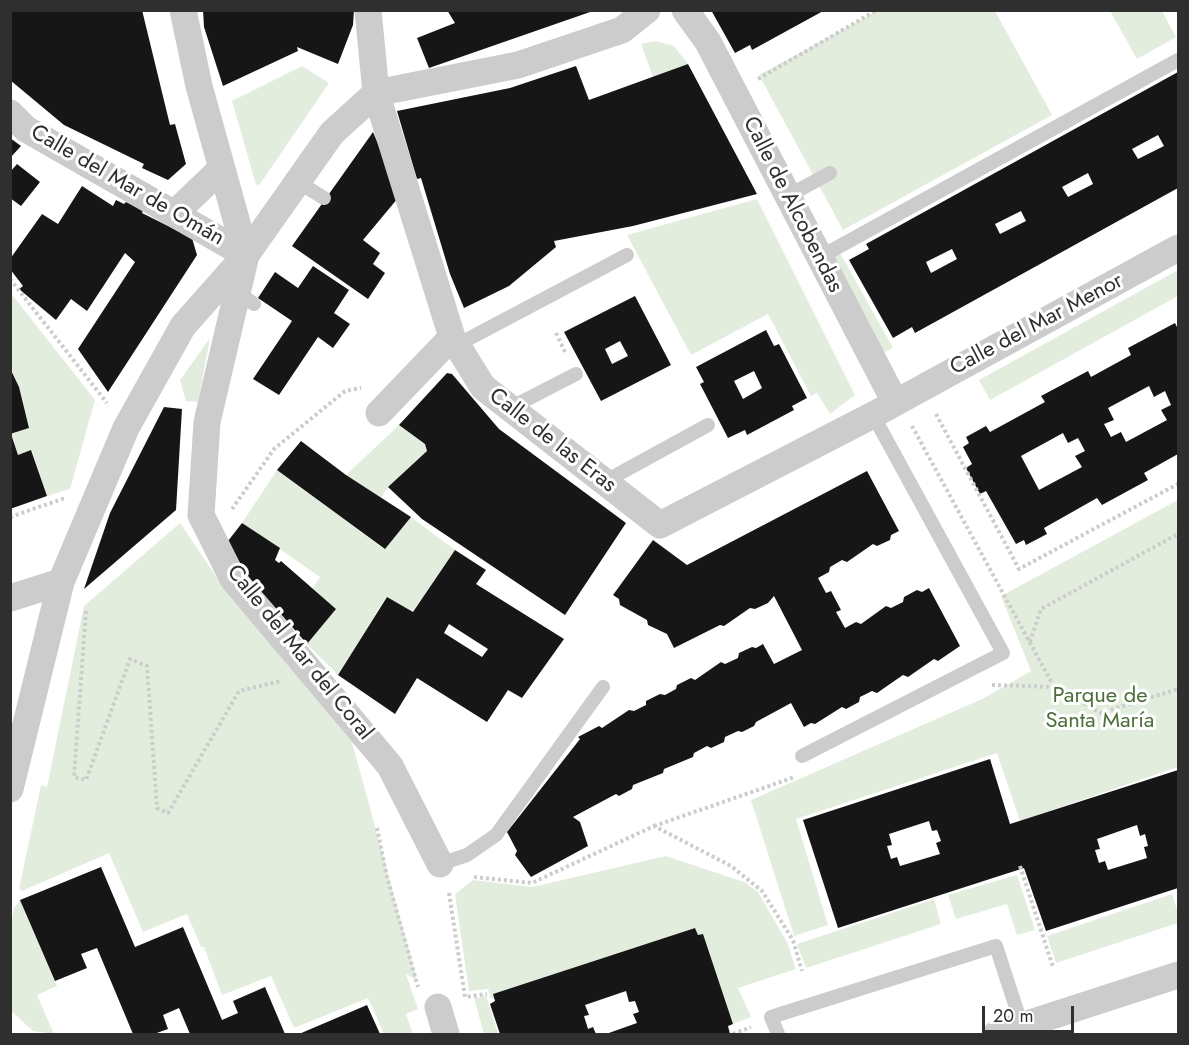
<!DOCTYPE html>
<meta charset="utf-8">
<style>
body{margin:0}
#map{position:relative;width:1189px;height:1045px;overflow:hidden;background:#fff;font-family:Jost,sans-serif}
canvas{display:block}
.frame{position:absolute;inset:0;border:12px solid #2f2f2f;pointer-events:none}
.scale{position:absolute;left:982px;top:1006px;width:92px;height:27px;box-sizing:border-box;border:3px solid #2f2f2f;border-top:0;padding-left:8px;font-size:18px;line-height:21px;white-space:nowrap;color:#2f2f2f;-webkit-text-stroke:4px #fff;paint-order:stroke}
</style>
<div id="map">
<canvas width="1189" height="1045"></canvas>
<div class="frame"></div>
<div class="scale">20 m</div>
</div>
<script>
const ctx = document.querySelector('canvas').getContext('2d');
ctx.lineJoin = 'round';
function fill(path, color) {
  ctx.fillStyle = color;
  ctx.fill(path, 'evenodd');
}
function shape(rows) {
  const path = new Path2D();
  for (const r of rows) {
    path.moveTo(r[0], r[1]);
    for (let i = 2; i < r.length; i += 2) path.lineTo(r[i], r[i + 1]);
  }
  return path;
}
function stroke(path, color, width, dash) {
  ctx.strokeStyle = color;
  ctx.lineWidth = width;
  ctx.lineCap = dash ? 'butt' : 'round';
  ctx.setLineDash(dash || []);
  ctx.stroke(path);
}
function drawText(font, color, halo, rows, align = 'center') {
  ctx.font = font + ' Jost,sans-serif';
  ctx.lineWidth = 6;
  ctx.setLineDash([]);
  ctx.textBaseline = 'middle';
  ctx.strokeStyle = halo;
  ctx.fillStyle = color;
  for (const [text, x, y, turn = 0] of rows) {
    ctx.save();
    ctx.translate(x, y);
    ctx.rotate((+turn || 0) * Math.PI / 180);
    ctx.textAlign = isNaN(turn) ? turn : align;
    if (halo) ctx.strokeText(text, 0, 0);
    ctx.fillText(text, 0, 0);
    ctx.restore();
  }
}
fill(shape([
 [877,11,995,11,1052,115,843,230,759,75],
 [1110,11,1162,11,1176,37,1137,59],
 [655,41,674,46,688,64,653,77,641,44],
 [302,66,329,83,260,184,256,185,232,101],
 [757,199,855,395,830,414,817,393,811,396,768,314,691,355,627,235],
 [839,251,893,348,881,354,829,256],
 [1178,270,1178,296,990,400,979,380],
 [10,292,95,400,70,489,47,496,32,450,18,455,11,434,29,428,19,387,11,368],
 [210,338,198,402,186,401,180,380],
 [399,425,425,444,427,451,388,487,381,498,346,475],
 [277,470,384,549,411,517,455,550,413,612,386,597,338,675,307,644,335,609,313,588,320,577,242,523],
 [1178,500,1178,767,1020,821,997,753,796,819,828,925,794,936,751,800,982,699,1031,671,1001,596],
 [180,523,224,588,352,742,417,980,406,974,418,1009,406,1014,413,1034,384,1034,368,998,294,1028,271,976,222,995,204,947,201,947,187,914,143,932,109,853,22,891,19,889,41,785,47,787,84,606],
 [666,856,744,882,758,892,787,942,796,969,738,988,751,1017,733,1024,703,935,698,935,695,928,493,994,494,998,491,999,488,989,469,991,455,894,473,880,532,887],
 [1017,875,1035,930,1017,935,1007,904,956,919,948,895],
 [1172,894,1178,913,1178,923,1056,963,1047,936],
 [934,899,941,924,806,968,797,944],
 [20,900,57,986,37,995,54,1034,33,1031,11,1011,11,924,14,908],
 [486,996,498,1034,484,1034,474,998]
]), '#e3eddd');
fill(shape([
 [10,10,142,10,169,121,170,125,175,124,186,164,168,180,142,168,144,164,64,125,10,80],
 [203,10,354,10,353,25,338,64,297,47,298,51,223,86,204,27],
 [447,10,593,10,593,11,429,68,417,38,455,23],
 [711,10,825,10,752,50,750,45,735,53],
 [688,64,757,194,633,226,554,241,556,247,509,286,464,308,450,274,421,178,417,179,397,111,510,88,576,66,589,100],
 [1178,72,1178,188,915,333,912,327,893,338,849,260,869,249,866,244],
 [1158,135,1164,146,1138,159,1132,149],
 [1088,173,1093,184,1068,197,1062,187],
 [1021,211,1026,221,1000,234,995,224],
 [952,249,957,259,931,273,926,262],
 [373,132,387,165,398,198,363,240,380,253,373,264,385,273,368,299,292,246],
 [10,138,21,146,10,158],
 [17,164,40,182,21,206,10,198,10,172],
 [82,186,113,206,116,200,124,204,126,202,143,210,142,213,192,238,197,255,108,392,78,349,135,262,125,253,87,311,71,299,56,320,19,289,23,286,10,269,10,259,42,214,58,224],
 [313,266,349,290,334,313,350,324,333,348,318,337,279,395,253,379,292,321,258,298,275,272,298,288],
 [635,296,671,365,601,401,564,332],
 [620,341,628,356,612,364,605,349],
 [1175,323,1178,329,1178,454,1144,473,1148,480,1102,505,1097,498,1044,528,1047,534,1026,545,1024,540,1016,544,986,491,980,494,966,468,972,464,963,447,969,443,966,437,986,426,990,432,1045,402,1041,396,1088,371,1091,377,1131,355,1128,348],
 [1149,386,1154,397,1165,391,1171,405,1161,410,1167,420,1126,442,1121,432,1111,437,1104,424,1114,420,1108,408],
 [1063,433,1068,443,1078,438,1085,451,1075,456,1082,467,1039,490,1021,456],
 [766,330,774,346,779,344,807,398,792,406,794,410,747,435,745,430,728,438,700,384,704,382,696,367],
 [754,371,762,388,743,399,734,381],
 [10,368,19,387,29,428,10,434],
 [447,373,452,374,499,429,626,523,565,615,422,519,388,487,427,451,425,444,399,425],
 [164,407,182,409,176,510,84,589,110,513],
 [11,434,18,455,31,450,47,496,10,509],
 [301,441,346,475,411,517,385,549,277,470],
 [867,471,899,531,891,535,890,540,877,546,873,544,847,562,842,560,830,567,829,572,818,578,826,593,831,591,841,610,836,612,845,628,856,622,861,624,886,606,891,608,903,602,904,597,917,590,922,592,929,588,960,646,938,661,934,659,908,677,903,675,877,693,872,691,860,697,859,702,846,709,842,707,815,724,811,723,804,727,791,703,756,722,754,726,742,732,738,731,725,737,724,742,711,748,707,746,694,753,693,757,664,769,663,773,633,785,632,789,619,796,616,794,573,817,580,822,588,846,531,877,515,855,517,851,507,832,580,739,578,737,599,726,602,728,629,710,634,711,646,705,646,701,660,694,665,695,676,689,677,685,691,678,695,680,721,662,725,664,738,658,739,653,752,647,756,648,763,644,774,664,802,650,774,596,768,603,755,609,750,608,724,626,720,625,674,648,667,634,648,625,647,620,620,605,619,599,613,595,653,540,687,565],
 [242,523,280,548,275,560,279,563,281,561,336,609,307,644,245,573,228,541],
 [455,550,486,570,476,584,564,639,522,698,508,690,487,722,417,678,395,714,338,675,387,597,413,612],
 [449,624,488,649,482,657,444,633],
 [990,759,1010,824,1178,770,1178,888,1046,931,1024,868,838,928,803,820],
 [929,821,932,831,937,830,941,841,936,843,940,854,900,866,897,857,891,859,887,846,892,845,889,834],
 [1137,825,1140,836,1145,834,1148,846,1144,847,1147,858,1108,870,1105,861,1099,863,1095,850,1100,849,1097,839],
 [101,867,135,947,183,927,222,1020,238,1013,233,1001,265,987,285,1034,190,1034,179,1008,163,1015,168,1029,154,1034,133,1034,97,948,81,954,87,968,55,981,20,900],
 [695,928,698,935,703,934,733,1024,728,1026,730,1034,606,1034,637,1023,633,1014,639,1012,635,1001,629,1002,626,991,585,1005,589,1015,584,1016,588,1029,593,1027,596,1034,500,1034,490,1004,495,1001,493,994],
 [367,1005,380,1034,299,1034]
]), '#161616');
stroke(shape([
 [941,10,943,10],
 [758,79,877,10],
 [10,279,107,403],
 [556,333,566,354],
 [936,414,1019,569,1178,484],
 [912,426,1054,687],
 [232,509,274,449,345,391,361,388],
 [10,517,65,498],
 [86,611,74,777,86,780,130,659,147,666,157,808,168,813,239,691,281,681],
 [1030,642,1041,609,1178,534],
 [992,685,1054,687,1101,713,1178,689],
 [654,826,795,777],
 [377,828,387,877,418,987],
 [1020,866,1053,967],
 [474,877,532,883,654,826,731,866,762,891,793,940,802,971],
 [449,893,465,997,487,994],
 [733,1034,751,1027]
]), '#ccc', 4, [3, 3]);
stroke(shape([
 [298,182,324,198],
 [788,196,830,173],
 [820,257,1178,60],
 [236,291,254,304],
 [457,345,627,255],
 [510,408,576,374],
 [604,482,708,425],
 [802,756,1003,653,873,415],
 [440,864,467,855,496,835,603,687],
 [778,1034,771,1017,996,946,1022,1026]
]), '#ccc', 14);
stroke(shape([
 [183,10,199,86,246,255,207,422,201,515,233,579,390,766,440,864],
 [647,10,622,30,518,65,376,93,452,337,483,387,660,525,873,415,1178,248],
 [685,10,708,42,895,402],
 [10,113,26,129,246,255],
 [175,213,221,169],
 [379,413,452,337],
 [10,598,61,582],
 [10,789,61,582,126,428,183,326,246,255,332,133,376,93,368,10],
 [438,1007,446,1034],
 [996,1034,1178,975]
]), '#ccc', 27);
drawText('22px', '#2f2f2f', '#fff', [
 ["Calle del Mar de Omán",127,186,30],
 ["Calle de Alcobendas",792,205,63],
 ["Calle del Mar Menor",1037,325,-28],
 ["Calle de las Eras",552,441,38],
 ["Calle del Mar del Coral",299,653,51]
]);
drawText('22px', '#4c6e3a', '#fff', [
 ["Parque de",1100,697],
 ["Santa María",1100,722]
]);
</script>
